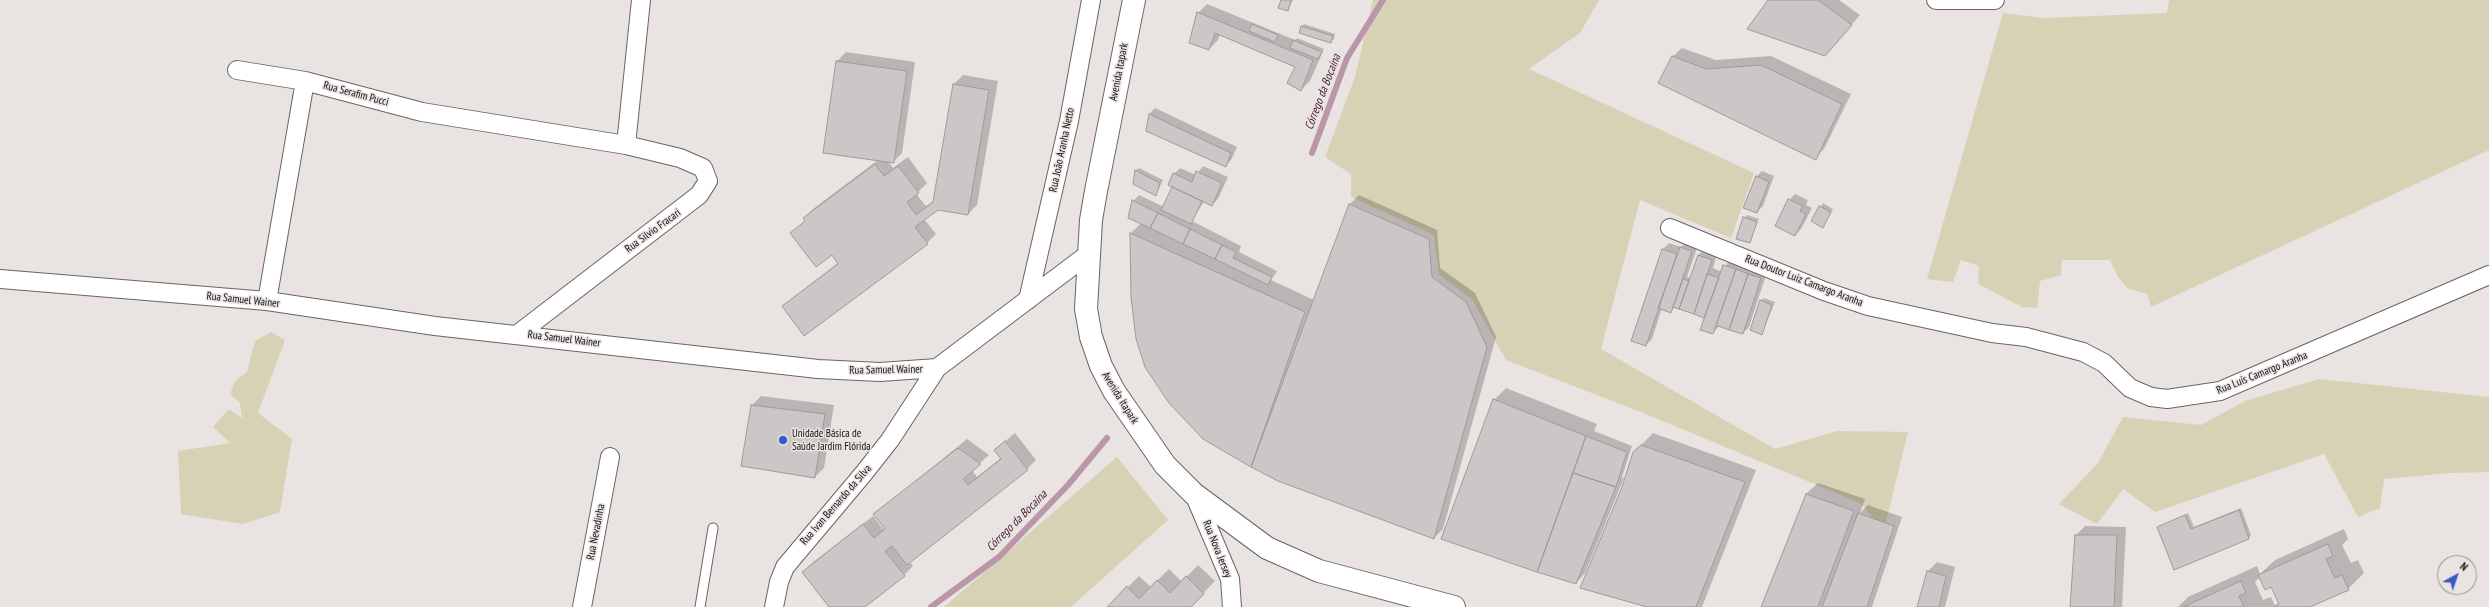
<!DOCTYPE html>
<meta charset="utf-8">
<style>
body{margin:0}
#map{position:relative;width:2489px;height:607px;overflow:hidden;background:#e9e3e1;font-family:"PT Sans Narrow",sans-serif}
canvas{display:block}
.north{position:absolute;left:2437px;top:555px;width:40px;height:40px;box-sizing:border-box;background:#e9e3e1;border:1px solid #938f8d;border-radius:50%;rotate:40deg;font-size:11px;font-weight:700;line-height:16px;text-align:center;color:#121010}
.north::after{content:'';display:block;margin:auto;width:14px;height:18px;background:#355acb;clip-path:polygon(50% 0,100% 100%,50% 72%,0 100%)}
</style>
<div id="map">
<canvas width="2489" height="607"></canvas>
<div class="north">N</div>
</div>
<script>
const ctx = document.querySelector('canvas').getContext('2d');
ctx.lineJoin = 'round';
function fill(path, color) {
  ctx.fillStyle = color;
  ctx.fill(path, 'evenodd');
}
function shape(rows) {
  const path = new Path2D();
  for (const r of rows) {
    path.moveTo(r[0], r[1]);
    for (let i = 2; i < r.length; i += 2) path.lineTo(r[i], r[i + 1]);
  }
  return path;
}
function stroke(path, color, width, dash) {
  ctx.strokeStyle = color;
  ctx.lineWidth = width;
  ctx.lineCap = dash ? 'butt' : 'round';
  ctx.setLineDash(dash || []);
  ctx.stroke(path);
}
function drawText(font, color, halo, rows, align = 'center') {
  ctx.font = font + ' "PT Sans Narrow",sans-serif';
  ctx.lineWidth = 3;
  ctx.setLineDash([]);
  ctx.textBaseline = 'middle';
  ctx.strokeStyle = halo;
  ctx.fillStyle = color;
  for (const [text, x, y, turn = 0] of rows) {
    ctx.save();
    ctx.translate(x, y);
    ctx.rotate((+turn || 0) * Math.PI / 180);
    ctx.textAlign = isNaN(turn) ? turn : align;
    if (halo) ctx.strokeText(text, 0, 0);
    ctx.fillText(text, 0, 0);
    ctx.restore();
  }
}
fill(shape([
 [1373,0,1599,0,1580,33,1529,69,1754,173,1731,238,1640,200,1601,349,1775,449,1837,431,1908,432,1884,530,1860,503,1641,412,1506,360,1472,299,1439,275,1434,235,1351,197,1351,174,1325,157,1355,77],
 [2169,0,2489,0,2489,150,2151,307,2147,294,2127,288,2118,277,2110,260,2062,260,2061,275,2040,281,2037,308,2022,307,1978,284,1979,266,1961,260,1953,282,1927,279,2003,13,2044,18,2167,13],
 [271,332,285,340,258,413,292,439,280,512,243,524,181,514,178,451,230,443,213,427,229,409,242,418,240,403,230,394,235,381,247,372,255,341],
 [2319,379,2489,397,2489,472,2450,473,2384,479,2380,508,2358,517,2324,454,2155,512,2123,489,2097,524,2059,504,2098,463,2123,417,2201,425,2245,401],
 [1117,457,1168,520,1071,607,944,607]
]), '#d7d2b5');
fill(shape([
 [1282,0,1293,0,1288,10],
 [1769,0,1839,0,1860,15,1825,55],
 [1207,4,1295,40,1297,38,1324,49,1310,81,1301,90,1296,66,1220,34,1218,40,1209,49,1198,13],
 [1304,24,1335,34,1334,39,1331,41,1302,27],
 [1682,48,1716,60,1771,56,1851,94,1824,149,1815,158,1672,57],
 [846,52,915,62,902,153,893,162,889,162,893,168,908,157,927,183,916,194,926,206,935,200,954,84,963,75,998,81,977,205,968,214,937,209,924,219,936,234,927,243,783,306,839,262,832,253,792,233,806,220,804,218,813,209,878,160,824,152,837,61],
 [1155,108,1237,147,1231,160,1225,166,1149,114],
 [1203,166,1228,177,1218,199,1212,205,1204,201,1192,221,1241,246,1239,252,1277,271,1271,280,1314,300,1350,204,1359,195,1437,230,1440,268,1475,293,1496,337,1443,529,1434,538,1278,480,1251,466,1132,297,1131,233,1141,223,1129,217,1133,201,1139,195,1164,207,1173,187,1174,174,1180,168,1196,175],
 [1139,168,1163,180,1156,195,1134,183,1136,170],
 [1762,171,1774,176,1763,206,1757,212,1756,177],
 [1795,194,1808,200,1806,205,1812,208,1801,229,1795,235,1789,200],
 [1823,203,1833,209,1825,224,1813,221],
 [1747,215,1759,219,1749,242,1744,218],
 [1687,241,1698,245,1687,277,1691,278,1698,255,1705,249,1717,254,1713,268,1722,272,1730,259,1767,272,1749,327,1743,333,1720,325,1713,333,1706,317,1675,307,1670,312,1662,308,1652,339,1646,345,1632,340,1663,249,1669,243,1681,247],
 [1764,298,1775,302,1762,333,1761,301],
 [1506,388,1597,424,1594,431,1632,446,1622,477,1624,478,1585,573,1576,583,1537,571,1494,400],
 [761,396,834,405,824,468,815,477,752,405],
 [1015,433,1036,460,1027,469,909,561,913,566,904,575,863,607,831,607,803,572,812,563,873,516,883,529,886,528,875,514,967,439,989,455,972,470,977,477,1001,458,995,450],
 [1653,433,1756,470,1702,607,1651,607,1623,487,1634,452],
 [1818,483,1865,499,1860,513,1868,505,1902,517,1872,607,1762,607,1806,494],
 [2241,508,2251,535,2249,538,2158,527,2188,513,2194,527],
 [2085,526,2126,527,2122,607,2071,607,2076,535],
 [2344,529,2348,539,2342,545,2351,563,2358,560,2364,573,2348,589,2308,607,2178,607,2188,597,2257,566,2260,574,2275,560],
 [2260,577,2272,586,2279,602,2275,606,2271,597,2263,600,2255,582],
 [1937,562,1955,567,1945,607,1919,607,1928,571],
 [1198,565,1215,581,1190,607,1108,607,1139,576,1151,587,1169,569,1182,582]
]), '#0003');
stroke(shape([
 [1312,153,1347,58,1383,0],
 [931,607,999,557,1068,485,1107,438]
]), '#ba97a8', 6);
const building = shape([
 [1281,0,1291,0,1288,11,1278,8,1281,0],
 [1768,0,1818,0,1852,25,1825,56,1747,29,1768,0],
 [1197,12,1313,60,1301,91,1287,83,1295,67,1215,33,1209,50,1189,43,1197,12],
 [1252,24,1278,35,1275,42,1249,31,1252,24],
 [1301,26,1333,36,1331,43,1299,33,1301,26],
 [1293,40,1322,52,1318,59,1290,48,1293,40],
 [1672,56,1706,69,1761,65,1842,104,1816,160,1658,83,1672,56],
 [836,61,907,71,894,163,823,153,836,61],
 [953,84,989,90,968,215,938,210,915,227,928,244,804,336,782,306,838,264,832,255,816,267,790,233,805,221,803,218,875,164,884,176,898,166,919,193,907,202,916,215,933,202,953,84],
 [1149,114,1231,153,1226,167,1146,131,1149,114],
 [1135,170,1160,183,1156,196,1133,184,1135,170],
 [1196,171,1222,183,1212,206,1168,185,1173,173,1192,182,1196,171],
 [1756,176,1769,182,1757,213,1743,208,1756,176],
 [1172,187,1202,201,1191,224,1161,210,1172,187],
 [1788,199,1803,206,1800,211,1806,214,1795,236,1775,226,1788,199],
 [1132,200,1158,213,1150,228,1128,218,1132,200],
 [1349,204,1429,239,1432,277,1466,302,1487,347,1434,539,1278,481,1251,467,1349,204],
 [1819,206,1831,212,1823,228,1811,221,1819,206],
 [1158,213,1190,229,1183,244,1150,228,1158,213],
 [1743,217,1757,222,1750,243,1736,239,1743,217],
 [1190,229,1222,245,1215,259,1183,244,1190,229],
 [1130,233,1305,312,1251,467,1203,439,1169,403,1145,367,1136,339,1131,297,1130,233],
 [1222,245,1236,252,1233,258,1272,277,1268,285,1215,259,1222,245],
 [1680,247,1692,251,1671,313,1658,308,1680,247],
 [1662,249,1677,254,1646,346,1631,341,1662,249],
 [1698,255,1712,260,1694,314,1679,309,1698,255],
 [1723,265,1736,269,1713,334,1700,330,1723,265],
 [1736,269,1748,274,1729,330,1716,325,1736,269],
 [1707,274,1719,278,1704,318,1694,314,1707,274],
 [1748,274,1761,278,1743,334,1729,330,1748,274],
 [1683,279,1689,281,1679,309,1673,307,1683,279],
 [1760,300,1772,305,1762,335,1750,330,1760,300],
 [1493,399,1586,436,1537,572,1441,539,1493,399],
 [751,405,825,414,815,478,741,466,751,405],
 [1586,436,1627,452,1616,487,1573,473,1586,436],
 [1005,441,1028,470,907,565,892,546,885,551,905,576,865,607,829,607,802,572,863,524,874,538,885,529,873,514,958,448,981,464,963,479,968,485,1001,459,994,450,1005,441],
 [1641,445,1745,482,1696,607,1647,607,1580,588,1622,487,1633,452,1641,445],
 [1573,473,1616,487,1576,584,1537,572,1573,473],
 [1806,494,1854,511,1818,607,1761,607,1806,494],
 [2239,510,2249,539,2174,570,2157,527,2185,515,2191,529,2239,510],
 [1858,513,1894,526,1867,607,1822,607,1858,513],
 [2075,535,2117,535,2114,607,2070,607,2075,535],
 [2328,544,2333,556,2326,559,2335,578,2342,575,2349,590,2310,607,2274,607,2279,604,2271,587,2265,590,2258,575,2328,544],
 [1927,571,1946,576,1939,607,1917,607,1927,571],
 [1186,576,1204,594,1191,607,1107,607,1127,586,1139,599,1157,580,1170,593,1186,576],
 [2241,581,2246,593,2239,596,2244,607,2183,607,2241,581]
]);
fill(building, '#cdc6c7');
stroke(building, '#9f9999', 1);
const lane = shape([
 [700,607,713,528]
]);
const street = shape([
 [1936,0,1995,0],
 [237,70,305,81],
 [626,145,641,0],
 [1670,228,1824,291,1868,306,1992,333,2026,337,2083,352,2104,363,2130,388,2151,397,2167,399,2220,391,2489,275],
 [0,279,267,301,435,326,818,369,880,372,937,368,1091,252],
 [1028,300,1069,121,1091,0],
 [267,301,305,81,422,112,626,145,680,158,703,168,708,181,699,195,518,334],
 [1194,494,1230,579,1232,607],
 [582,607,610,457],
 [774,607,779,582,785,567,864,473,890,440,937,368]
]);
const secondary = shape([
 [1134,0,1096,191,1091,220,1086,309,1091,337,1101,366,1114,391,1165,465,1194,494,1267,548,1319,571,1454,607]
]);
stroke(lane, '#6a6563', 11);
stroke(street, '#6a6563', 20);
stroke(secondary, '#6a6563', 24);
stroke(lane, '#fff', 9);
stroke(street, '#fff', 18);
stroke(secondary, '#fff', 22);
for (const [x, y, r, color] of [
 [783,440,5,"#355acb"]
]) {
  const dot = new Path2D();
  dot.arc(x, y, r, 0, 2 * Math.PI);
  ctx.fillStyle = color;
  ctx.fill(dot);
  stroke(dot, '#e9e3e1', 1.5);
}
drawText('11px', '#121010', '#e9e3e1', [
 ["Avenida Itapark",1119,72,-79],
 ["Rua Serafim Pucci",356,94,15],
 ["Rua João Aranha Netto",1062,150,-78],
 ["Rua Silvio Fracari",653,231,-36],
 ["Rua Doutor Luiz Camargo Aranha",1804,281,21],
 ["Rua Samuel Wainer",243,300,6],
 ["Rua Samuel Wainer",564,339,7],
 ["Rua Samuel Wainer",886,370,-1],
 ["Rua Luís Camargo Aranha",2262,373,-22],
 ["Avenida Itapark",1120,398,58],
 ["Rua Ivan Bernardo da Silva",836,505,-49],
 ["Rua Nevadinha",596,532,-79],
 ["Rua Nova Jersey",1217,549,68]
]);
drawText('11px', '#121010', '#e9e3e1', [
 ["Unidade Básica de",792,434],
 ["Saúde Jardim Flórida",792,447]
], 'left');
drawText('italic 12px', '#461832', '#e9e3e1', [
 ["Córrego da Bocaina",1323,92,-69],
 ["Córrego da Bocaina",1017,521,-45]
]);
</script>
